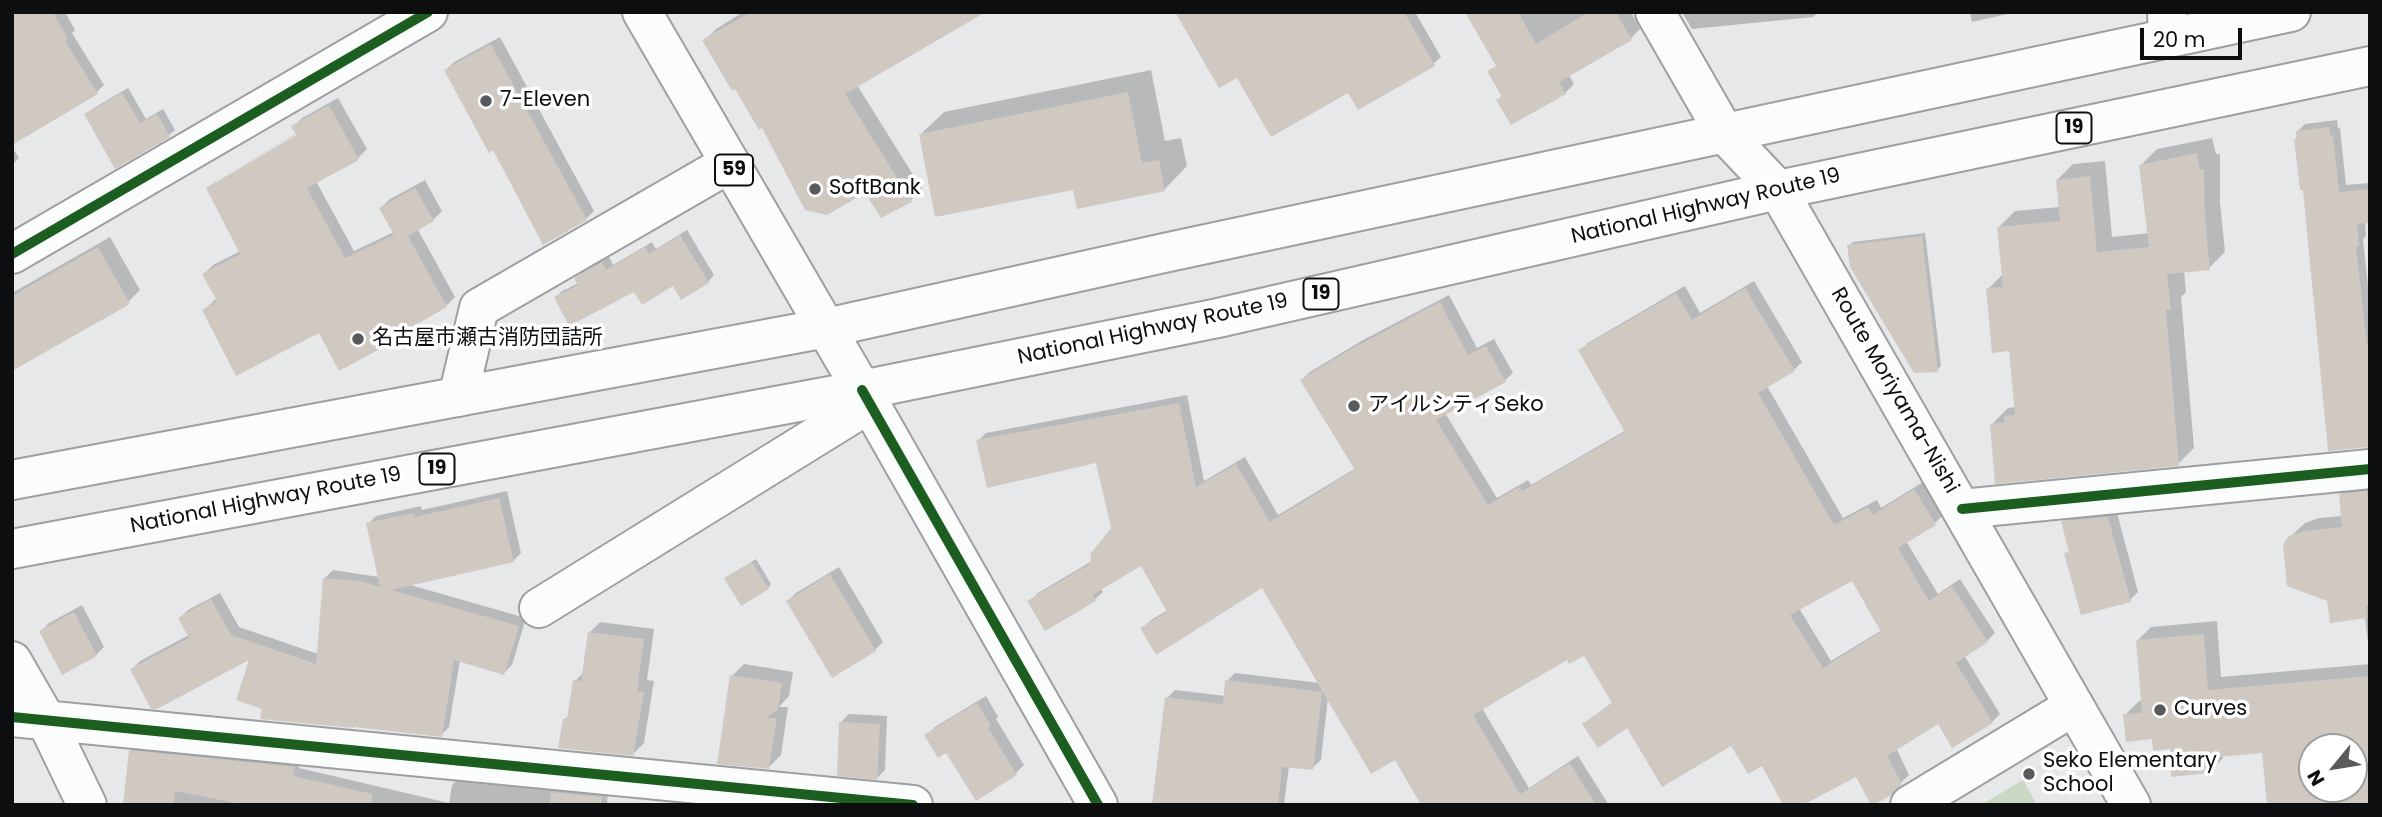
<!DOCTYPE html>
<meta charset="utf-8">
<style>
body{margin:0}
#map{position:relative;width:2382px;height:817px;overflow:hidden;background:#e6e8ea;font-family:Poppins,sans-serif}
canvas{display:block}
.frame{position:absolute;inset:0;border:14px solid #0d0e10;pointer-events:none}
.north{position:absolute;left:2298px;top:733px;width:70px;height:70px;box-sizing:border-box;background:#fff;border:2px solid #9e9f9f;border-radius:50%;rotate:240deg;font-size:19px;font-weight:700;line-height:28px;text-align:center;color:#0d0e10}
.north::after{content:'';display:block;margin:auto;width:24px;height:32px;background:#595a5c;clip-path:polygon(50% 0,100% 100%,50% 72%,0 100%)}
.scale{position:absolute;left:2140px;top:28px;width:102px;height:32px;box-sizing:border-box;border:4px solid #0d0e10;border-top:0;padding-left:9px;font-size:21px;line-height:24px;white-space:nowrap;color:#0d0e10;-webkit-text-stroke:5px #fff;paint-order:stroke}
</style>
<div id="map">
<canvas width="2382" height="817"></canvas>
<div class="frame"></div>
<div class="north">N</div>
<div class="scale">20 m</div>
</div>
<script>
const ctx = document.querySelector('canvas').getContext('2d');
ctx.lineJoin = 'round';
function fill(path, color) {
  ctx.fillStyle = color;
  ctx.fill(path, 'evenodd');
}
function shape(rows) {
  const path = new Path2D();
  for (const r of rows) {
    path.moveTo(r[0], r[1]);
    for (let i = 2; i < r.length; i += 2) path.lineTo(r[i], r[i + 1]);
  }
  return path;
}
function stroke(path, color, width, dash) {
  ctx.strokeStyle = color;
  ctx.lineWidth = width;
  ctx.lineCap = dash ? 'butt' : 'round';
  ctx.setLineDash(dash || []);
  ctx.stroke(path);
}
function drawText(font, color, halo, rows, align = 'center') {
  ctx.font = font + ' Poppins,"Noto Sans JP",sans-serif';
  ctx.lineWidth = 7;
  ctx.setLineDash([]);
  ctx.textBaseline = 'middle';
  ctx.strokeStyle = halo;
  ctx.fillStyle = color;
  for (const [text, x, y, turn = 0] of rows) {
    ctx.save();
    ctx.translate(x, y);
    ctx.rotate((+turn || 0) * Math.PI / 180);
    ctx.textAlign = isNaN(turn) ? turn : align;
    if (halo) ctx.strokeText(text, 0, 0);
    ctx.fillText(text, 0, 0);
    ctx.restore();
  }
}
fill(shape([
 [2023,780,2037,805,1981,805]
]), '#cad7c2');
fill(shape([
 [12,12,65,12,75,30,72,33,104,85,96,93],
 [743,12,982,12,857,85,922,189,911,200,866,190,763,126,705,40,716,29],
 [1177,12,1415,12,1441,57,1433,64,1349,90,1238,76],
 [1467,12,1631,12,1640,29,1631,38,1569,75,1574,84,1565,93,1499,100,1508,83],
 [1682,12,1818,12,1813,17,1692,29],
 [1970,12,2016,12,1972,22],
 [500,37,594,211,586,219,494,148,446,70,454,62],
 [1151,70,1165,141,1181,138,1187,166,1164,190,1075,188,920,135,944,112],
 [128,88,146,119,163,109,175,130,169,135,86,115,92,109],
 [338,98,367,149,358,158,316,181,354,251,394,232,381,208,390,199,425,180,442,211,433,220,417,228,455,297,446,306,402,331,394,340,319,331,204,310,217,298,204,274,213,265,240,251,208,189,216,181,216,185,305,132,303,129,217,180,297,133,293,127,302,118],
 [2337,120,2338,128,2340,128,2346,185,2370,183,2370,221,2365,221,2366,236,2363,239,2370,305,2370,447,2298,137,2297,132,2305,124],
 [2212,138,2216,154,2220,154,2220,202,2225,252,2209,268,2184,271,2186,292,2181,297,2194,448,2178,464,1992,424,2008,408,2016,407,2011,349,1988,289,2003,274,1999,227,2015,211,2060,207,2057,180,2073,164,2105,161,2112,237,2149,233,2141,165,2157,149],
 [12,147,19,158,12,165],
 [687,230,714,275,708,282,556,297,562,291,579,283,576,279,583,272,609,257,613,265,652,242,656,249],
 [1925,233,1941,366,1937,370,1849,246,1853,242],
 [110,237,140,290,128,302,12,369,12,293],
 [1754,281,1802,362,1794,370,1767,386,1843,518,1877,500,1881,508,1923,482,1943,515,1935,523,1906,541,1938,594,1960,579,1995,633,1987,641,1964,655,2000,714,1992,722,1938,721,1896,748,1909,775,1889,794,1857,775,1763,763,1732,743,1627,726,1584,724,1613,702,1584,654,1567,658,1482,708,1529,788,1578,756,1609,805,1423,805,1395,758,1328,697,1321,760,1312,768,1289,766,1284,805,1173,805,1167,698,1175,690,1226,696,1227,681,1235,673,1320,683,1263,586,1143,628,1151,620,1168,610,1141,564,1100,588,1103,592,1094,600,1030,602,1038,593,1092,561,1113,528,1098,461,978,441,986,433,1187,395,1204,481,1245,457,1278,515,1356,468,1302,380,1310,372,1363,340,1449,295,1477,348,1494,339,1513,373,1504,381,1445,413,1497,498,1528,480,1531,485,1626,430,1580,351,1588,343,1685,286,1700,313],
 [1853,579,1882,630,1831,661,1799,608],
 [2370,480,2370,662,2365,617,2329,600,2290,537,2305,523,2319,518,2342,516,2340,495,2354,481],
 [507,491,521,553,513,561,407,584,526,618,512,665,504,673,460,660,449,727,441,735,264,708,252,657,132,669,140,661,189,635,180,618,188,610,220,593,239,627,318,654,325,578,333,570,379,577,368,524,376,516,421,506,422,510],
 [2116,509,2138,592,2130,600,2066,554,2070,550,2063,522,2071,514],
 [756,559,771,584,768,588,730,575],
 [839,567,883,642,875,650,833,675,788,601,796,593],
 [82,605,104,647,96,655,41,631,49,623],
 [2217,621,2221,677,2370,664,2370,805,2268,805,2264,751,2223,755,2223,758,2210,772,2154,737,2125,715,2139,701,2143,701,2138,640,2151,627],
 [2312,747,2354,747,2354,789,2312,789],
 [600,622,654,629,647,680,654,681,644,743,633,754,564,720,569,715,575,681,585,671,589,633],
 [744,664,793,672,789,696,779,707,788,707,781,755,769,767,732,676],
 [986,696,998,717,996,719,1024,765,1016,773,976,798,947,751,927,736,935,727],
 [849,714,887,716,885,770,877,778,841,722],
 [138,743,301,759,299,768,449,803,452,785,460,777,608,789,607,805,124,805,130,751]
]), '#0003');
fill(shape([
 [12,12,53,12,68,39,65,41,98,94,12,145],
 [751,12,986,12,845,94,912,202,881,218,865,193,827,215,805,210,762,128,759,130,735,89,732,91,702,40],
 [1175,12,1404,12,1435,66,1358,110,1348,93,1271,137,1237,78,1219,88],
 [1465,12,1518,12,1536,44,1589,12,1616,12,1632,40,1559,82,1566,94,1511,125,1496,100,1502,97,1487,71,1496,66],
 [491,44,587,220,543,245,493,150,489,153,444,70],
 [1128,92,1142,163,1159,160,1165,191,1077,209,1073,190,935,217,919,134],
 [122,93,140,123,157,114,170,137,115,169,84,114],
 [329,105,359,160,307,188,345,258,394,235,379,208,415,188,434,221,408,236,447,307,393,338,395,341,339,371,319,333,236,376,202,310,217,301,202,274,240,254,206,188,296,135,291,126],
 [2329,127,2330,135,2333,135,2339,192,2370,189,2370,223,2357,224,2359,246,2356,246,2367,345,2370,345,2370,447,2328,451,2303,190,2300,190,2294,139,2296,139,2296,131],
 [2197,153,2200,169,2204,169,2205,219,2210,270,2167,274,2171,310,2166,310,2179,466,1995,484,1990,424,2005,422,2004,416,2015,415,2009,351,1992,353,1986,288,2003,287,1997,227,2060,221,2056,180,2090,176,2097,252,2149,247,2139,165],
 [680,235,709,283,681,300,673,286,642,305,634,292,569,326,554,297,578,285,574,278,602,262,606,270,645,247,649,254],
 [1922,236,1938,372,1914,373,1850,267,1847,245],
 [98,247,130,304,12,371,12,296],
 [1745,288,1795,371,1758,393,1834,525,1868,507,1873,515,1914,489,1936,525,1898,548,1929,601,1952,586,1988,642,1956,663,1993,723,1952,748,1938,724,1887,756,1902,784,1890,796,1873,805,1871,805,1856,777,1803,805,1783,805,1762,766,1748,774,1731,746,1662,787,1627,728,1598,748,1582,724,1612,703,1584,656,1569,664,1567,660,1473,715,1520,794,1570,763,1596,805,1421,805,1395,760,1371,774,1262,588,1156,655,1140,628,1167,612,1141,566,1092,595,1096,601,1045,631,1027,601,1090,564,1091,553,1111,528,1096,463,987,488,976,440,1179,403,1196,487,1236,464,1270,522,1355,470,1300,380,1353,348,1440,302,1468,355,1486,346,1506,382,1436,420,1488,505,1519,487,1522,491,1625,432,1578,350,1676,293,1692,320],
 [1852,581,1881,632,1823,668,1790,615],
 [2367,491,2370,521,2370,606,2366,606,2367,618,2330,623,2327,601,2287,586,2283,544,2289,536,2304,531,2342,527,2339,494],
 [499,498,514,562,391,590,519,626,504,675,454,660,442,737,354,727,354,728,260,719,262,709,236,700,249,660,157,709,151,709,130,669,189,638,178,618,211,599,231,635,316,664,323,578,360,581,380,587,366,523,414,513,415,517],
 [2108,517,2131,602,2081,615,2064,553,2069,552,2061,521],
 [752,562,769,589,741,606,724,578],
 [830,574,876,651,832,678,786,601],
 [74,612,97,656,62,675,39,631],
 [588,632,644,639,637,691,644,692,633,756,558,748,563,719,567,719,573,680,581,681],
 [2204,634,2208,690,2370,676,2370,805,2267,805,2262,753,2209,758,2210,773,2171,777,2170,749,2153,751,2152,739,2126,742,2123,714,2142,713,2136,640],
 [2312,747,2354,747,2354,789,2312,789],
 [730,675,782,683,778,710,765,718,777,718,769,769,717,764],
 [1225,680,1322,692,1313,770,1282,767,1278,805,1152,805,1165,697,1223,704],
 [977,703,991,726,988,728,1017,775,976,801,946,753,938,758,924,735],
 [839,722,880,724,877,780,837,776],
 [129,750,295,767,293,776,372,794,371,805,247,805,175,791,173,805,123,805],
 [551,792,602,797,601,805,549,805]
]), '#cfc9c2');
const minor = shape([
 [1655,12,1725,134],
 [2167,12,2168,38],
 [12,254,428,12],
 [862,390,1098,805],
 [458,397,479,308,730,163],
 [1962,509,2370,469],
 [539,608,870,403],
 [12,661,46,720,87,805],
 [12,717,913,805],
 [1910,805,2074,706]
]);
const major = shape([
 [642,12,862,390],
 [1725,134,1778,190,2131,805]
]);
const highway = shape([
 [12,480,826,328,1164,253,2291,12],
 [12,549,862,390,1218,318,1778,190,2370,66]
]);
stroke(minor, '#9d9fa1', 42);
stroke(major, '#9d9fa1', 42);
stroke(highway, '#9d9fa1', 42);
stroke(minor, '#fbfcfc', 38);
stroke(major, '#fbfcfc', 38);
stroke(highway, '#fbfcfc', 38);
stroke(shape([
 [12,254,428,12],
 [862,390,1098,805],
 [1962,509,2370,469],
 [12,717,913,805]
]), '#1b5e20', 10);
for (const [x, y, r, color] of [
 [486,101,7,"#595a5c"],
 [815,189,7,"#595a5c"],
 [358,339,7,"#595a5c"],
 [1354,406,7,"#595a5c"],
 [2160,710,7,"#595a5c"],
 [2029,774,7,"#595a5c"]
]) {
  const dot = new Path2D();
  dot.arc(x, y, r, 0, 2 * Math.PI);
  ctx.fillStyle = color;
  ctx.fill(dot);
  stroke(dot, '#fff', 2.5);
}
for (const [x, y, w] of [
 [2074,128,35],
 [734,170,38],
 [1321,294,35],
 [437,469,35]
]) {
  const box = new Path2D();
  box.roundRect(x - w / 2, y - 15.5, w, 31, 5);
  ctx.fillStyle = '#fff';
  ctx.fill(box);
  stroke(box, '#0d0e10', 2);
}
drawText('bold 19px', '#0d0e10', null, [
 ["19",2074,128],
 ["59",734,170],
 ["19",1321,294],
 ["19",437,469]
]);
drawText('21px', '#0d0e10', '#fff', [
 ["7-Eleven",500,101],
 ["SoftBank",829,189],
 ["名古屋市瀬古消防団詰所",372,339],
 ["アイルシティSeko",1368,406],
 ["Curves",2174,710],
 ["Seko Elementary",2043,762],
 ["School",2043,786]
], 'left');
drawText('21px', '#0d0e10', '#fff', [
 ["National Highway Route 19",1706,207,-13],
 ["National Highway Route 19",1153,330,-12],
 ["Route Moriyama-Nishi",1894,391,60],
 ["National Highway Route 19",266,501,-11]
]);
</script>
